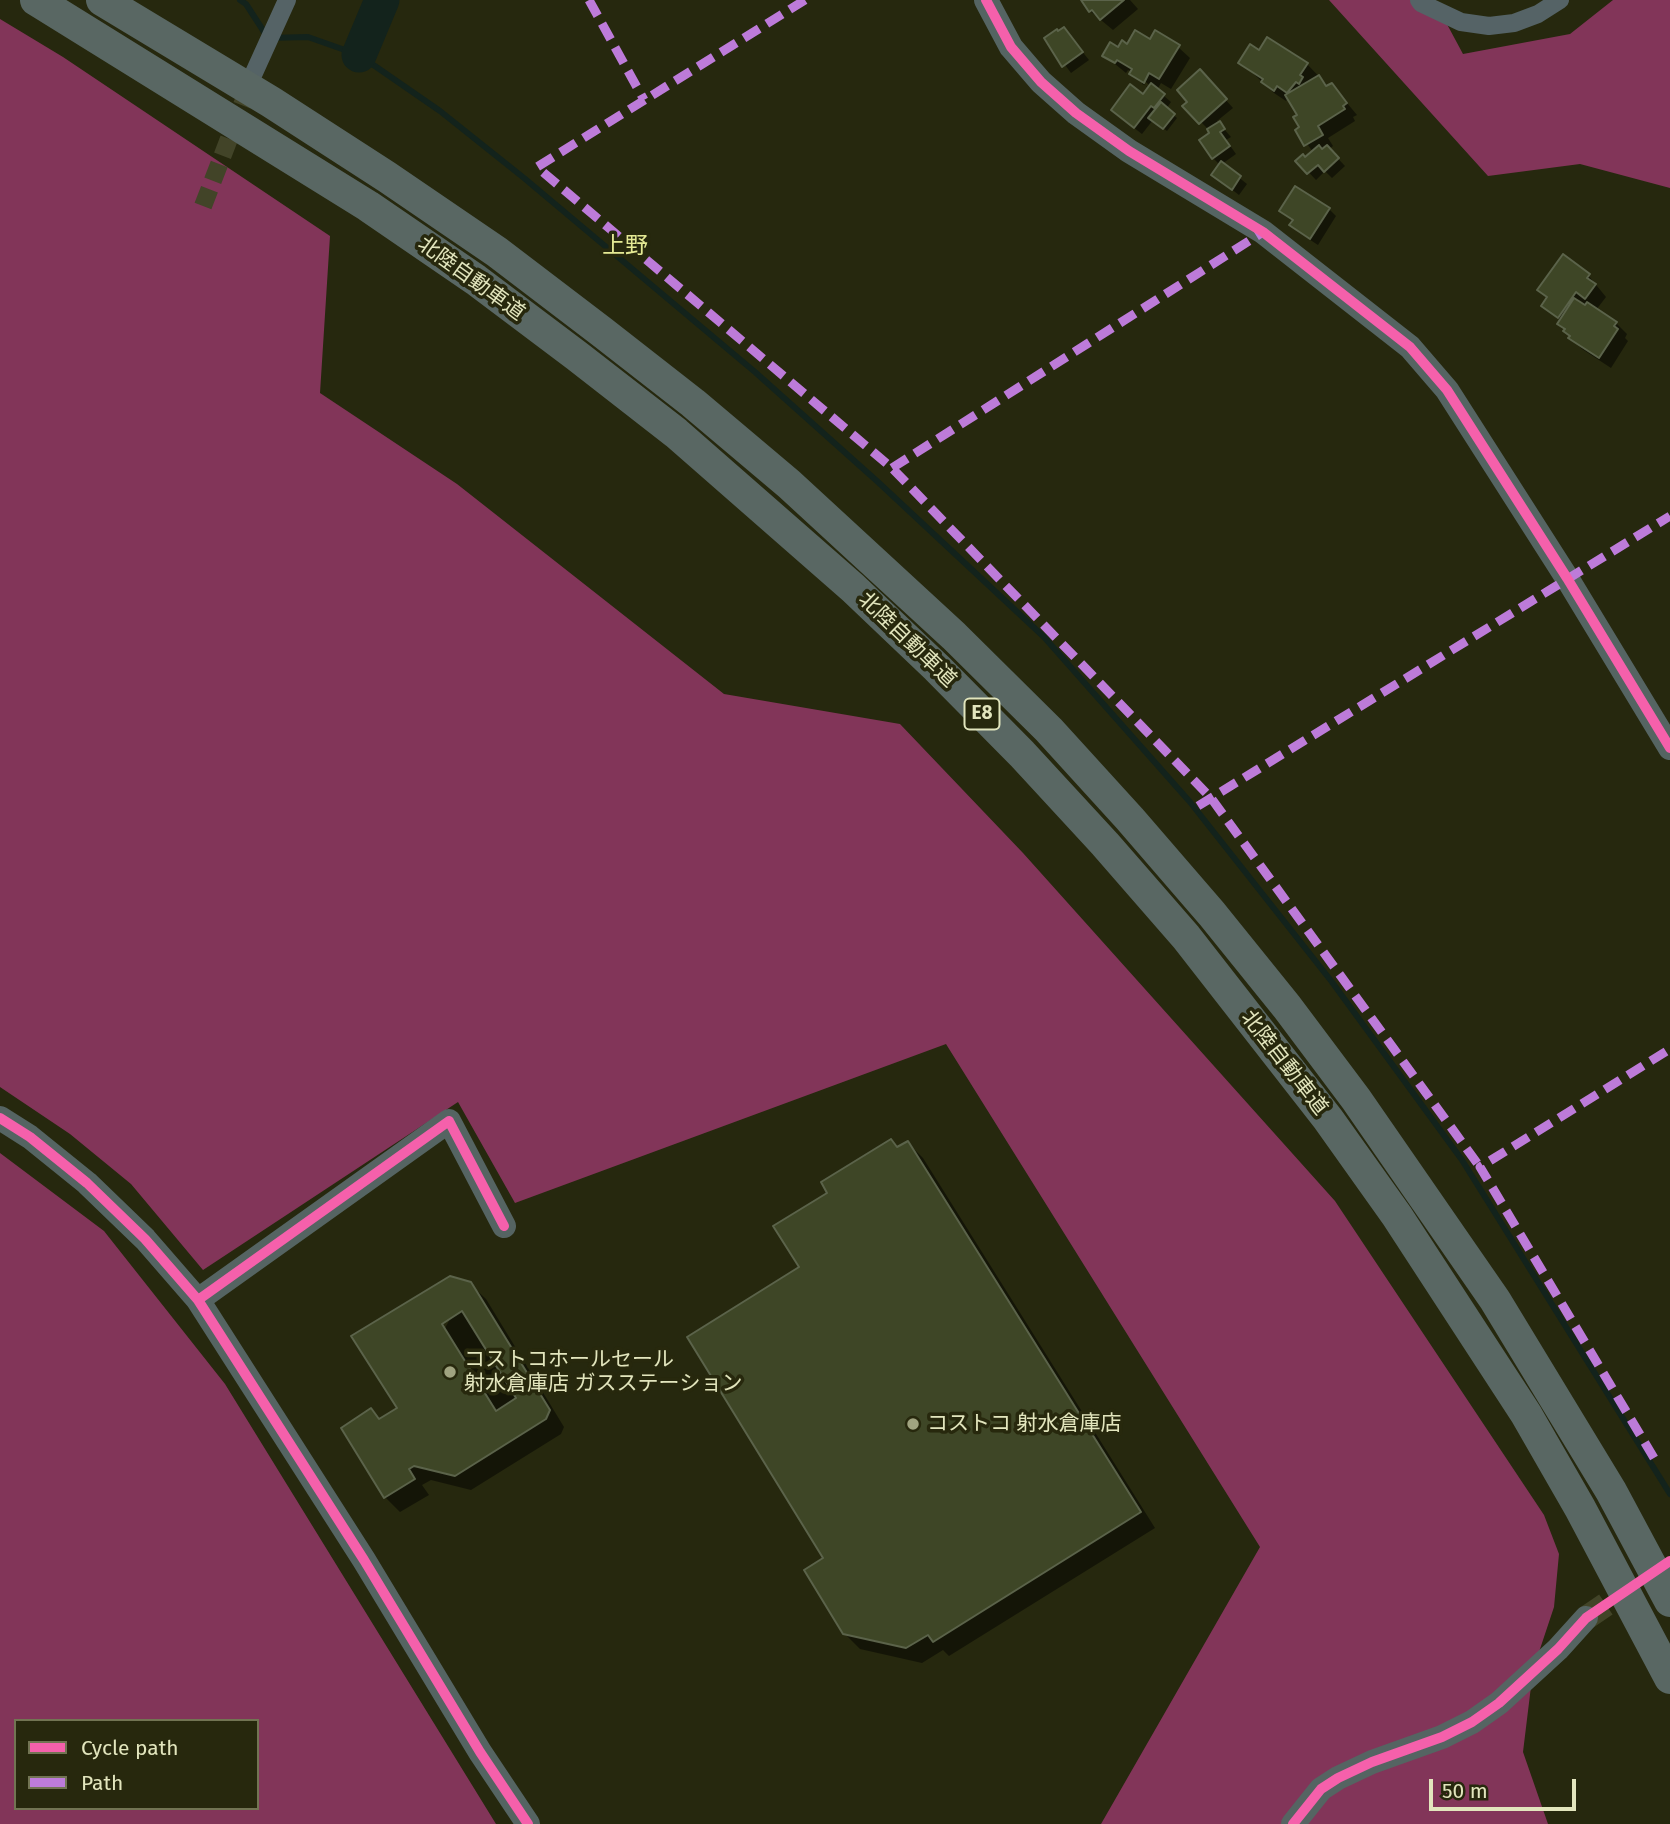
<!DOCTYPE html>
<meta charset="utf-8">
<style>
body{margin:0}
#map{position:relative;width:1670px;height:1824px;overflow:hidden;background:#26280e;font-family:"Fira Sans",sans-serif}
canvas{display:block}
.legend{position:absolute;left:14px;top:1719px;width:245px;height:91px;box-sizing:border-box;background:#27280d;border:2px solid #727453;margin:0;padding:9px 12px;list-style:none;font-size:21px;color:#e2e5bd}
.legend li{display:flex;align-items:center;gap:14px;height:35px}
.legend b{width:35px;border:2px solid #727453}
.scale{position:absolute;left:1429px;top:1779px;width:147px;height:32px;box-sizing:border-box;border:4px solid #e2e5bd;border-top:0;padding-left:9px;font-size:21px;line-height:24px;white-space:nowrap;color:#e2e5bd;-webkit-text-stroke:5px #27280d;paint-order:stroke}
</style>
<div id="map">
<canvas width="1670" height="1824"></canvas>
<ul class="legend">
<li><b style="height:9px;background:#f560ab"></b>Cycle path</li>
<li><b style="height:9px;background:#bd7bd9"></b>Path</li>
</ul>
<div class="scale">50 m</div>
</div>
<script>
const ctx = document.querySelector('canvas').getContext('2d');
ctx.lineJoin = 'round';
function fill(path, color) {
  ctx.fillStyle = color;
  ctx.fill(path, 'evenodd');
}
function shape(rows) {
  const path = new Path2D();
  for (const r of rows) {
    path.moveTo(r[0], r[1]);
    for (let i = 2; i < r.length; i += 2) path.lineTo(r[i], r[i + 1]);
  }
  return path;
}
function stroke(path, color, width, dash) {
  ctx.strokeStyle = color;
  ctx.lineWidth = width;
  ctx.lineCap = dash ? 'butt' : 'round';
  ctx.setLineDash(dash || []);
  ctx.stroke(path);
}
function drawText(font, color, halo, rows, align = 'center') {
  ctx.font = font + ' "Fira Sans","Noto Sans JP",sans-serif';
  ctx.lineWidth = 7;
  ctx.setLineDash([]);
  ctx.textBaseline = 'middle';
  ctx.strokeStyle = halo;
  ctx.fillStyle = color;
  for (const [text, x, y, turn = 0] of rows) {
    ctx.save();
    ctx.translate(x, y);
    ctx.rotate((+turn || 0) * Math.PI / 180);
    ctx.textAlign = isNaN(turn) ? turn : align;
    if (halo) ctx.strokeText(text, 0, 0);
    ctx.fillText(text, 0, 0);
    ctx.restore();
  }
}
fill(shape([
 [1329,0,1434,0,1463,54,1570,34,1613,0,1670,0,1670,188,1580,164,1488,176],
 [0,19,63,57,330,236,320,393,457,484,724,694,900,724,1023,853,1335,1201,1544,1515,1559,1554,1554,1607,1533,1670,1523,1752,1548,1824,1101,1824,1260,1547,946,1044,515,1203,458,1102,203,1270,131,1184,70,1134,0,1087],
 [0,1153,104,1231,225,1384,496,1824,0,1824],
 [16,1721,257,1721,257,1808,16,1808]
]), '#823559');
fill(shape([
 [1084,0,1130,0,1138,9,1113,30,1090,11],
 [1064,29,1089,60,1071,73,1046,39],
 [1268,39,1307,64,1329,87,1332,85,1357,115,1353,117,1355,121,1328,138,1333,146,1329,149,1345,166,1332,178,1325,171,1316,180,1298,161,1305,160,1313,152,1297,130,1302,127,1299,115,1288,97,1286,101,1274,93,1241,62,1260,52],
 [1150,41,1178,47,1190,58,1171,89,1161,83,1157,90,1171,102,1166,109,1177,118,1167,131,1153,120,1142,134,1120,117,1149,89,1132,72,1128,70,1126,73,1104,55,1127,46],
 [1142,78,1151,87,1151,88,1142,84],
 [1207,79,1233,108,1217,121,1231,137,1226,140,1236,154,1222,164,1247,184,1239,195,1213,175,1220,165,1213,158,1212,133,1185,106],
 [1329,209,1336,216,1318,245,1298,232,1291,225,1294,221,1282,211],
 [1588,275,1606,297,1596,310,1616,323,1627,334,1625,338,1628,341,1611,368,1582,349,1570,337,1560,324,1561,321,1544,305,1548,299,1539,290],
 [891,1141,899,1148,908,1143,923,1158,1155,1528,949,1656,943,1650,922,1663,860,1649,844,1633,825,1559,801,1268,830,1194],
 [470,1284,486,1299,564,1427,561,1434,471,1490,431,1480,422,1485,429,1495,400,1512,385,1497,371,1410,381,1420,399,1409]
]), '#0007');
stroke(shape([
 [240,0,246,4,268,38,308,37,359,55,440,111,524,178,755,372,878,482,1044,637,1190,802,1332,982,1462,1160,1670,1494]
]), '#13231c', 6);
stroke(shape([
 [359,55,382,0]
]), '#13231c', 35);
const building = shape([
 [1081,0,1124,0,1100,20,1092,10,1089,12,1081,0],
 [1064,27,1083,52,1062,67,1044,38,1057,29,1058,31,1064,27],
 [1135,30,1150,39,1155,30,1180,45,1159,79,1149,73,1144,83,1129,74,1132,69,1117,60,1115,63,1102,56,1110,42,1118,47,1122,40,1127,44,1135,30],
 [1267,37,1308,63,1300,75,1303,77,1299,84,1296,82,1287,93,1277,86,1274,91,1261,82,1263,79,1238,63,1250,44,1259,50,1267,37],
 [1200,69,1227,99,1199,124,1182,106,1187,102,1177,90,1200,69],
 [1319,75,1326,86,1332,83,1347,103,1343,106,1345,109,1318,126,1323,135,1304,146,1295,130,1299,127,1293,117,1297,115,1285,95,1319,75],
 [1151,83,1165,94,1154,108,1151,106,1134,128,1111,110,1130,84,1143,94,1151,83],
 [1161,102,1175,114,1163,129,1148,118,1161,102],
 [1220,121,1225,129,1220,132,1230,146,1212,159,1199,140,1209,133,1207,129,1220,121],
 [1319,145,1322,149,1327,145,1339,158,1324,172,1318,165,1307,174,1295,161,1303,154,1305,157,1319,145],
 [1221,161,1241,176,1232,190,1211,175,1221,161],
 [1295,186,1330,208,1310,239,1289,225,1293,220,1279,211,1295,186],
 [1563,254,1590,274,1587,278,1596,284,1585,299,1576,292,1558,318,1541,306,1547,297,1537,290,1563,254],
 [1574,298,1585,305,1587,302,1617,322,1614,326,1618,329,1599,358,1568,338,1570,336,1563,331,1565,329,1557,324,1574,298],
 [891,1139,897,1147,908,1141,1141,1512,933,1642,928,1635,906,1648,843,1634,804,1570,823,1558,687,1337,799,1267,773,1226,827,1193,821,1182,891,1139],
 [450,1276,471,1282,550,1410,546,1419,455,1476,414,1466,409,1469,415,1479,384,1498,341,1428,371,1408,379,1419,397,1408,351,1336,450,1276],
 [462,1311,516,1398,496,1411,442,1324,462,1311]
]);
fill(building, '#3e4626');
stroke(building, '#5b634a', 2);
stroke(shape([
 [203,206,251,82]
]), '#424428', 18, [18, 9]);
stroke(shape([
 [1586,1618,1670,1561]
]), '#424428', 24, [24, 12]);
stroke(shape([
 [1419,0,1421,3,1461,22,1489,26,1514,23,1538,14,1560,0],
 [253,75,287,0]
]), '#556366', 18);
stroke(shape([
 [986,0,1011,47,1041,82,1076,113,1129,151,1263,232,1410,347,1447,390,1567,578,1670,748],
 [0,1118,30,1137,87,1183,145,1239,198,1300,364,1560,480,1752,528,1824],
 [198,1300,449,1121,504,1226],
 [1293,1824,1321,1789,1338,1778,1372,1762,1442,1737,1472,1722,1499,1703,1558,1649,1586,1618]
]), '#556462', 24);
stroke(shape([
 [36,0,368,206,476,280,577,356,676,433,853,588,937,668,1022,754,1105,844,1186,937,1328,1119,1397,1216,1526,1414,1580,1508,1670,1678],
 [102,0,271,102,387,177,497,252,602,332,693,403,789,484,954,636,1049,730,1130,819,1212,914,1287,1007,1356,1099,1495,1300,1611,1491,1670,1601]
]), '#596763', 32);
stroke(shape([
 [589,0,644,100],
 [805,0,537,167,892,468,1211,798,1480,1167],
 [892,468,1263,232],
 [1198,806,1670,516],
 [1654,1458,1480,1167,1670,1049]
]), '#bd7bd9', 9, [18, 9]);
stroke(shape([
 [986,0,1011,47,1041,82,1076,113,1129,151,1263,232,1410,347,1447,390,1567,578,1670,748],
 [0,1118,30,1137,87,1183,145,1239,198,1300,364,1560,480,1752,528,1824],
 [198,1300,449,1121,504,1226],
 [1293,1824,1321,1789,1338,1778,1372,1762,1442,1737,1472,1722,1499,1703,1558,1649,1586,1618,1670,1561]
]), '#f560ab', 10);
for (const [x, y, r, color] of [
 [450,1372,7,"#a0a380"],
 [913,1424,7,"#a0a380"]
]) {
  const dot = new Path2D();
  dot.arc(x, y, r, 0, 2 * Math.PI);
  ctx.fillStyle = color;
  ctx.fill(dot);
  stroke(dot, '#27280d', 2.5);
}
for (const [x, y, w] of [
 [982,714,35]
]) {
  const box = new Path2D();
  box.roundRect(x - w / 2, y - 15.5, w, 31, 5);
  ctx.fillStyle = '#27280d';
  ctx.fill(box);
  stroke(box, '#e2e5bd', 2);
}
drawText('bold 19px', '#e2e5bd', null, [
 ["E8",982,714]
]);
drawText('21px', '#e2e5bd', '#27280d', [
 ["北陸自動車道",471,279,36],
 ["北陸自動車道",907,640,44],
 ["北陸自動車道",1284,1063,52]
]);
drawText('21px', '#e2e5bd', '#27280d', [
 ["コストコホールセール",464,1360],
 ["射水倉庫店 ガスステーション",464,1384],
 ["コストコ 射水倉庫店",927,1424]
], 'left');
drawText('23px', '#e4e994', '#27280d', [
 ["上野",625,247]
]);
</script>
